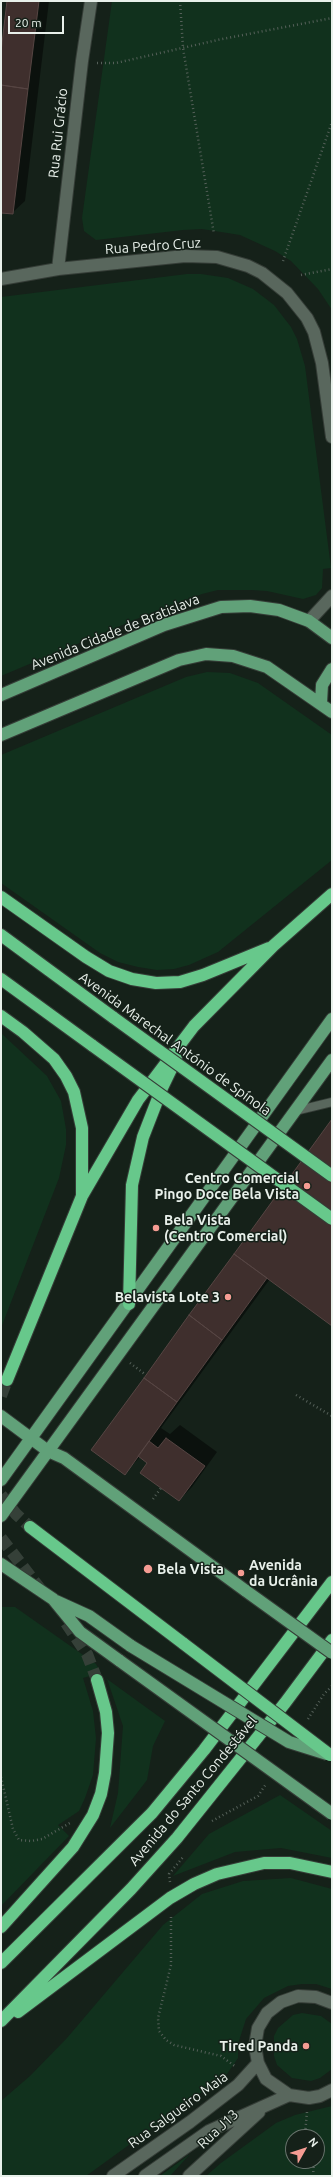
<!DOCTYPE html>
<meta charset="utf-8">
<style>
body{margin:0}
#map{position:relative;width:333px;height:2177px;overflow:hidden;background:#152119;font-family:Ubuntu,sans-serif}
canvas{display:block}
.frame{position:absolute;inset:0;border:2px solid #e8f0ea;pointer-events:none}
.north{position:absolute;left:285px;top:2129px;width:40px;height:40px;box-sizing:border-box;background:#152119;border:1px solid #69746d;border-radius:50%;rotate:51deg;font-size:11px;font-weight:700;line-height:16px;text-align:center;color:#e8f0ea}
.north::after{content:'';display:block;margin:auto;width:14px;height:18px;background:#f59c93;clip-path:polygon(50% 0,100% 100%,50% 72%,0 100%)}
.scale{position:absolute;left:8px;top:16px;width:56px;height:18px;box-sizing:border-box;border:2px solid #e8f0ea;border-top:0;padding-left:5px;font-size:12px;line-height:14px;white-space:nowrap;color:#e8f0ea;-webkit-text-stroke:3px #152119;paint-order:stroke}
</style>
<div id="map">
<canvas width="333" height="2177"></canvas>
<div class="frame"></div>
<div class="north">N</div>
<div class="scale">20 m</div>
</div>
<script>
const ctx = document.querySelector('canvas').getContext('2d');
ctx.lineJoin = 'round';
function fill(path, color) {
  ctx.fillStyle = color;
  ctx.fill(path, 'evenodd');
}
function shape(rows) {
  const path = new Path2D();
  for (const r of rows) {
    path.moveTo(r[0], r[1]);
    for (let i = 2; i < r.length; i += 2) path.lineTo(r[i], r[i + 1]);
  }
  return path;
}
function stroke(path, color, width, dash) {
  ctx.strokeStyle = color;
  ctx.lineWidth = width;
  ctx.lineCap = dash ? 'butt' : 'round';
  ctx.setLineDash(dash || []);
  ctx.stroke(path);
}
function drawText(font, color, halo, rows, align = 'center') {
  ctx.font = font + ' Ubuntu,sans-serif';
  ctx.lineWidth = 3;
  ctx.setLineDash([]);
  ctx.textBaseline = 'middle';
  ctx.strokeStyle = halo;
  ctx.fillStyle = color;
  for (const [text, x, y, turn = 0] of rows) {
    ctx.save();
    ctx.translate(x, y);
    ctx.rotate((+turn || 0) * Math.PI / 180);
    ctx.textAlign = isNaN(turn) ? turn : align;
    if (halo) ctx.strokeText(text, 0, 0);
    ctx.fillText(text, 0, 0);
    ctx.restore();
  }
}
fill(shape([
 [112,1,332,1,332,310,318,289,291,261,275,251,240,235,202,229,183,230,96,240,84,231,82,218],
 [187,274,201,274,228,278,253,289,274,305,291,327,297,339,305,366,331,568,323,569,322,588,316,595,303,599,267,591,251,590,218,590,202,594,158,610,1,676,1,297],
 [207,672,230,673,258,683,332,735,332,860,218,952,189,965,174,969,157,970,138,967,118,962,100,953,1,883,1,755,186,677],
 [1,1033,47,1076,61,1101,66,1129,66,1145,59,1178,1,1328],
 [1,1607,15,1607,96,1664,101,1673,83,1678,93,1711,96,1738,93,1775,85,1798,79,1811,58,1825,69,1836,1,1906],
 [107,1679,165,1721,153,1746,147,1780,110,1828,118,1793,123,1726],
 [280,1795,332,1831,332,1858,281,1848,235,1852,173,1876,209,1834],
 [291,1878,332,1889,332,1989,316,1984,302,1984,288,1986,264,1998,246,2019,238,2044,238,2058,227,2074,86,2176,1,2176,1,2101,30,2076,67,2038,163,1925,202,1894,243,1881],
 [302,2013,321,2016,332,2024,332,2069,320,2078,311,2081,292,2078,277,2065,274,2056,274,2036,278,2028,293,2015],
 [332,2106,332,2176,206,2176,221,2163,276,2123,295,2115],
 [293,2137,317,2137,317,2161,293,2161],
 [190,2154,170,2176,160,2176]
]), '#11311d');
fill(shape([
 [8,1,49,1,25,201,12,213,1,212,1,59],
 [332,1121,332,1324,270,1279,161,1428,170,1434,180,1425,217,1452,192,1487,179,1500,149,1463,140,1457,125,1473]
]), '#0007');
const building = shape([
 [7,1,39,1,28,89,1,85,1,52,7,1],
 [1,85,28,89,13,214,1,213,1,85],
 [332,1119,332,1326,234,1254,332,1119],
 [234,1254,267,1278,222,1340,189,1315,234,1254],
 [189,1315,222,1340,177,1402,144,1378,189,1315],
 [144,1378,177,1402,125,1475,91,1450,144,1378],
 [166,1438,205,1466,179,1501,140,1473,147,1463,138,1456,149,1441,158,1448,166,1438]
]);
fill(building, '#3f2f2d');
stroke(building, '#564543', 1);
stroke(shape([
 [1,1396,7,1380],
 [1,1495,16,1514,30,1527],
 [1,1538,41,1590],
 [66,1623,87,1654,97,1680]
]), '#354038', 12, [12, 6]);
const lane = shape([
 [295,1111,332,1102]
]);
const street = shape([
 [58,269,82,61,91,1],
 [1,279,58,269,185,256,217,257,248,266,262,273,287,293,307,318,314,332,322,363,332,437],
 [309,621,332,596]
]);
const secondary = shape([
 [332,2003,316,1997,298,1996,281,2002,267,2013,258,2028,255,2046,258,2063,266,2079,289,2095,309,2098,320,2096,332,2090],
 [113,2176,190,2122,238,2085,258,2063],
 [145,2176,209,2131,289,2095],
 [189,2176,259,2112]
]);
const primary = shape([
 [1,695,164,625,221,607,250,606,279,610,309,621,332,638],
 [321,703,322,685,332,669],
 [1,735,179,660,206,654,233,656,267,667,332,712],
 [1,1416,48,1451,64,1458,246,1591],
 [1,1480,332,1019],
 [1,1516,332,1060],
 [1,1564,53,1599,80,1632,120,1661],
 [56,1601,89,1616,131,1646]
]);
const highway = shape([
 [1,897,86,957,109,971,132,979,156,983,180,982,203,975,269,948],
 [1,935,114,1018],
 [1,979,93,1046],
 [1,1016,23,1032,54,1059,66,1076,74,1092,82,1128,82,1195],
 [129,1304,132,1185,143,1137,162,1088,176,1059],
 [7,1380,82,1196,138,1100,194,1026,273,946,332,894],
 [30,1527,184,1644],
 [1,1927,73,1847,93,1815,101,1794,105,1773,108,1733,106,1712,97,1680],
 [1,1963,152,1813,204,1750,332,1582],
 [18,2012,170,1898,194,1884,217,1874,264,1863,290,1863,332,1872],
 [1,2021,131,1889,177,1838,285,1703,332,1640]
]);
stroke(lane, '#353d37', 10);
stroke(street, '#353d37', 14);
stroke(secondary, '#353d37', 14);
stroke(primary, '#353d37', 14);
stroke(highway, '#353d37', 14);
stroke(shape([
 [180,1,183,48,214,234],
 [97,63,116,63,222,39,332,18],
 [283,261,332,122],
 [301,275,332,269],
 [130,1363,146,1375],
 [296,1395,332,1416],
 [153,1499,161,1488],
 [308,1719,324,1694,332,1686],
 [1,1777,13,1829,19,1840,31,1841,42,1839,70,1823],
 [212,1821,258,1796,266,1784],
 [170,1882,169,1874,184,1856],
 [171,1917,171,1965,158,2018,159,2031,166,2040,174,2045,221,2056,236,2067],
 [307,2112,305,2134,308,2137],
 [313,2176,314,2161]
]), '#556059', 2.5, [1, 3]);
stroke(lane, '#59675d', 8);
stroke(street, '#59675d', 12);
stroke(secondary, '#59675d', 12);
stroke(primary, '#61a179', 12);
stroke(highway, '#67c88b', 12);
const primaryBridge = shape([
 [246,1591,332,1653],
 [131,1646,289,1742,327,1754],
 [120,1661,332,1814]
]);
const highwayBridge = shape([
 [114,1018,332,1176],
 [93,1046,332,1219],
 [184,1644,330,1755]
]);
stroke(primaryBridge, '#353d37', 14, []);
stroke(highwayBridge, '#353d37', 14, []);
stroke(primaryBridge, '#61a179', 12);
stroke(highwayBridge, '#67c88b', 12);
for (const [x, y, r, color] of [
 [307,1186,4,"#f59c93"],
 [156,1228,4,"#f59c93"],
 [228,1297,4,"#f59c93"],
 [148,1569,5,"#f59c93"],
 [241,1573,4,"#f59c93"],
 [306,2046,4,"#f59c93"]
]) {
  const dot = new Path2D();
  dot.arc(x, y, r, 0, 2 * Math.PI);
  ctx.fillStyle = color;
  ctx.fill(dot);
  stroke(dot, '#152119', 1.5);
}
drawText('14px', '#e8f0ea', '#152119', [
 ["Rua Rui Grácio",58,133,-84],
 ["Rua Pedro Cruz",153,246,-4],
 ["Avenida Cidade de Bratislava",115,632,-22],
 ["Avenida Marechal António de Spínola",175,1044,36],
 ["Avenida do Santo Condestável",193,1791,-50],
 ["Rua Salgueiro Maia",178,2110,-36],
 ["Rua J13",218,2129,-43]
]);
drawText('bold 14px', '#e8f0ea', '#152119', [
 ["Centro Comercial",299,1178],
 ["Pingo Doce Bela Vista",299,1194],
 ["Bela Vista",164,1220,"left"],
 ["(Centro Comercial)",164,1236,"left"],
 ["Belavista Lote 3",220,1297],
 ["Avenida",249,1565,"left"],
 ["da Ucrânia",249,1581,"left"],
 ["Bela Vista",157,1569,"left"],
 ["Tired Panda",298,2046]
], 'right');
</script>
